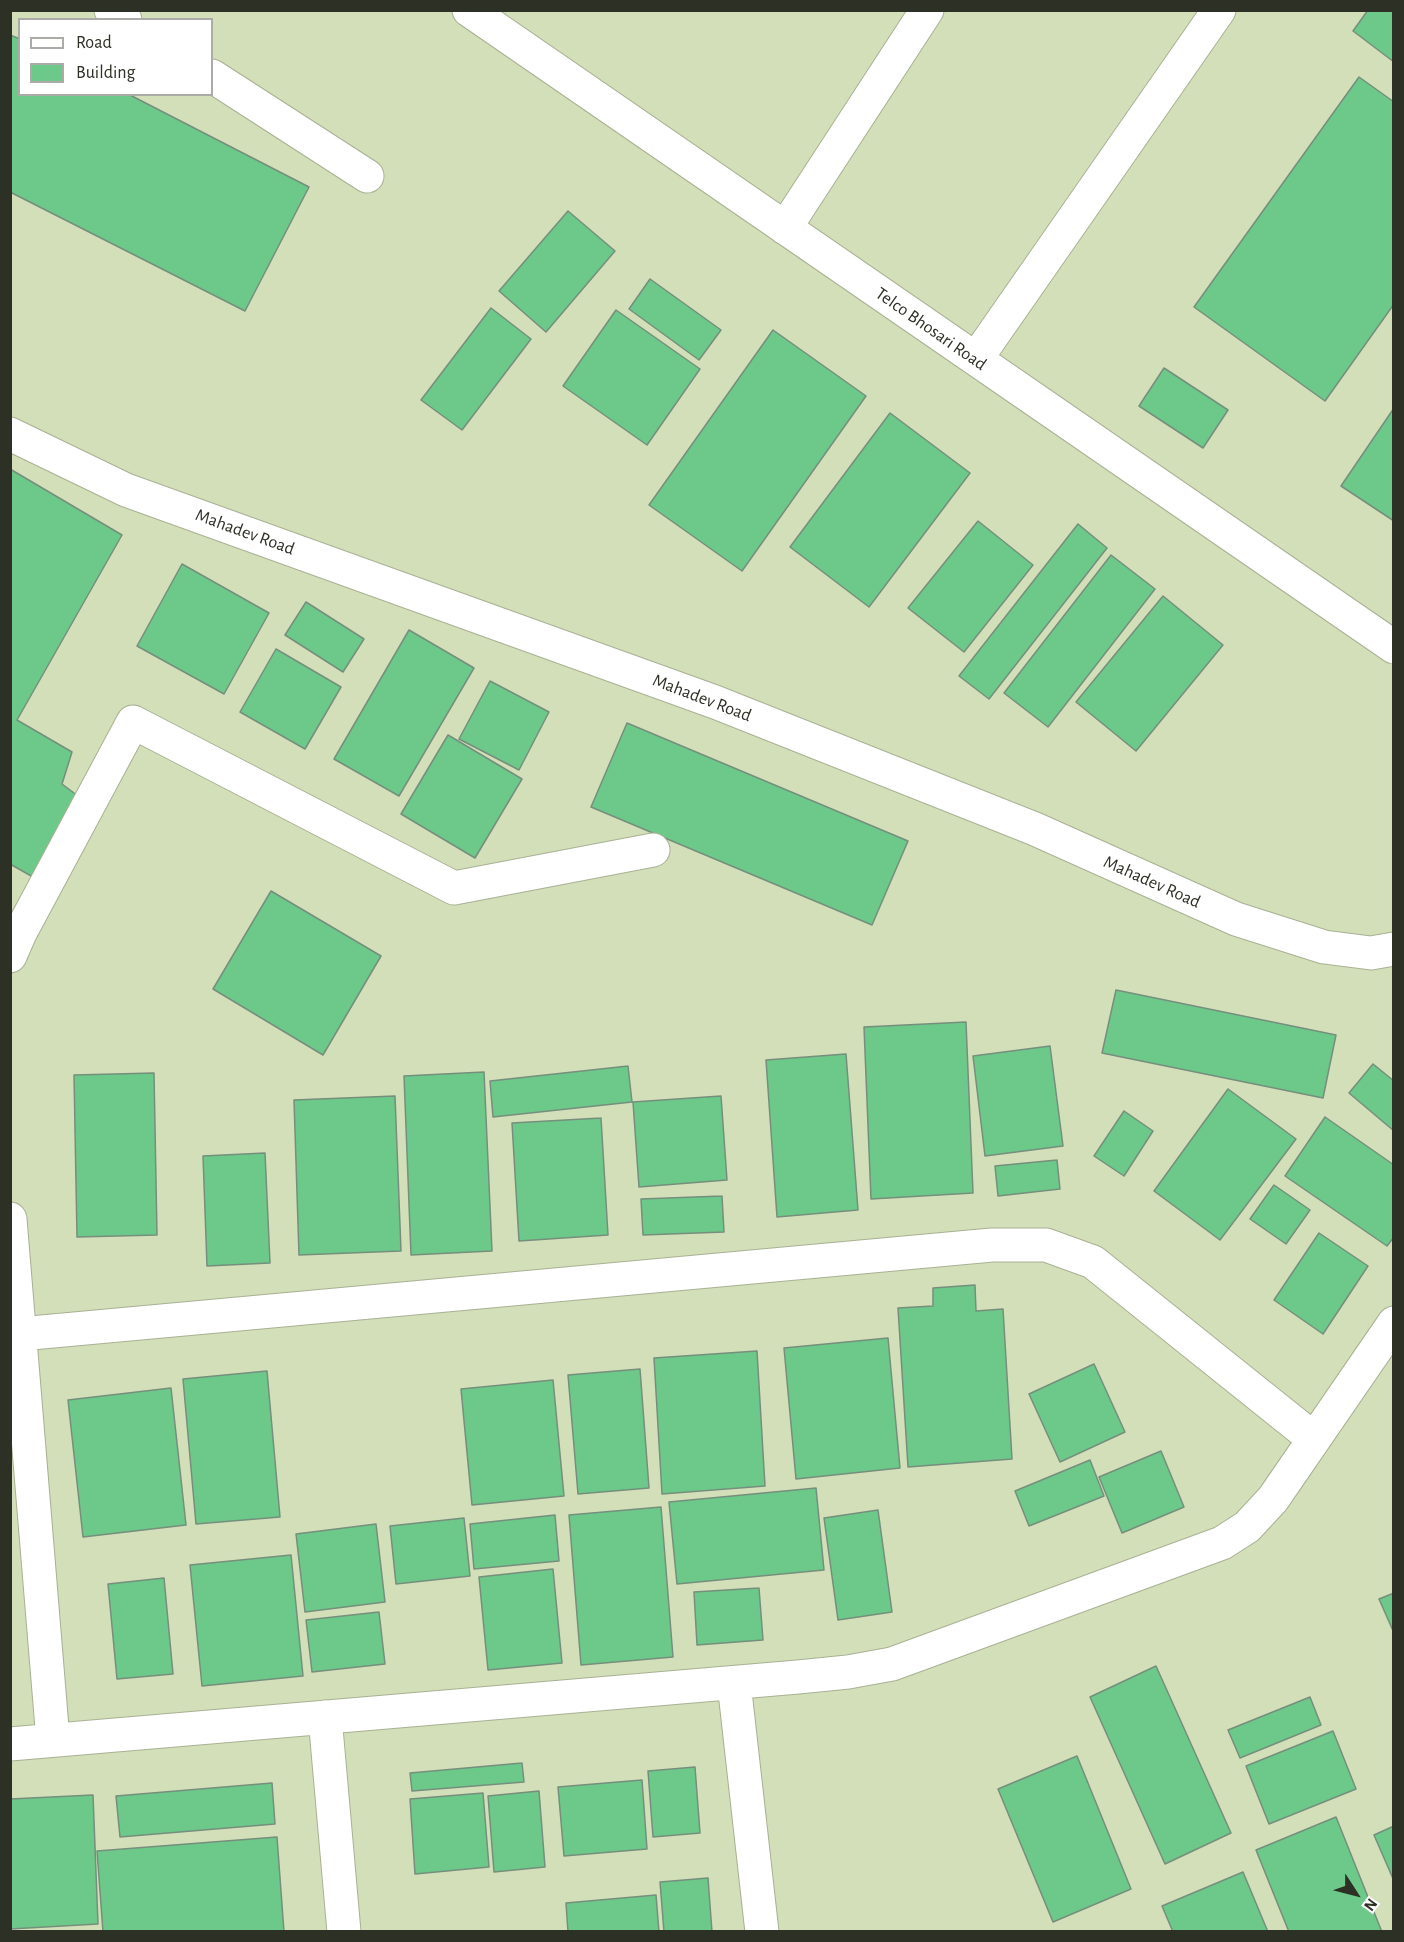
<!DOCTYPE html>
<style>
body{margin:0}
#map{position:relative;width:1404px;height:1942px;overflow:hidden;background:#dce5c7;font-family:"Alegreya Sans",sans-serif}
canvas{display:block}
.frame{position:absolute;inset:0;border:12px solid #2d3025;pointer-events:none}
.legend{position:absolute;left:18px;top:18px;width:195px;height:78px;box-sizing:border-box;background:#fff;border:2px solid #abaca8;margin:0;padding:8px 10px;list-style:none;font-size:18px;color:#2d3025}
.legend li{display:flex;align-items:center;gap:12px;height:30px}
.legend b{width:30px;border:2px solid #abaca8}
.north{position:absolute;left:1326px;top:1864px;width:60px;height:60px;-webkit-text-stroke:4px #fff;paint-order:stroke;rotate:126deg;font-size:16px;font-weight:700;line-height:24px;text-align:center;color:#2d3025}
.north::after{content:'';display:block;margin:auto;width:21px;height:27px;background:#2d3025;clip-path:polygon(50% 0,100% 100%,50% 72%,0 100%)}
</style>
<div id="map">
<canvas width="1404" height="1942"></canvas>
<div class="frame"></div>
<ul class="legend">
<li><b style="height:8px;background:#fff"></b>Road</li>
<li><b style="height:16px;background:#6cc98a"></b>Building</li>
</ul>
<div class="north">N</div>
</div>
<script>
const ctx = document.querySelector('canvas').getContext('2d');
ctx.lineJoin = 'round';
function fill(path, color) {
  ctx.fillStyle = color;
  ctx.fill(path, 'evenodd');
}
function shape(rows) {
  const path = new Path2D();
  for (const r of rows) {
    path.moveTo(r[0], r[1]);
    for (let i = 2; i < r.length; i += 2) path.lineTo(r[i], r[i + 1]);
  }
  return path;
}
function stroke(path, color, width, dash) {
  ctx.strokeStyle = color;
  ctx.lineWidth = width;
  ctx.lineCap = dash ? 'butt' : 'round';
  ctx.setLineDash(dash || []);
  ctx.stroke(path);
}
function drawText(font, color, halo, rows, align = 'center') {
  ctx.font = font + ' "Alegreya Sans",sans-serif';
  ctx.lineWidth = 4.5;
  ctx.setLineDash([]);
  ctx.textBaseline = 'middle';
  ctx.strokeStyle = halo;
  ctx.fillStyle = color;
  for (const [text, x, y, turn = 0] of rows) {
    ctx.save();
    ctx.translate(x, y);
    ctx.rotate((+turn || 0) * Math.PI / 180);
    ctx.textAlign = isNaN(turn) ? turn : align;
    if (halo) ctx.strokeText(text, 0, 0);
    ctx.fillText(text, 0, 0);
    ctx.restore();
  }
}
fill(shape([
 [11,11,1393,11,1393,1931,11,1931],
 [20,20,212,20,212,94,20,94]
]), '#d3dfb9');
const building = shape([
 [1368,10,1394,10,1394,62,1353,31,1368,10],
 [10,35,20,39,20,94,128,94,309,187,245,311,10,192,10,35],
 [1359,77,1394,102,1394,304,1325,401,1194,307,1359,77],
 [568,211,615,251,546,332,499,291,568,211],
 [650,279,721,330,699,360,629,309,650,279],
 [491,308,531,339,462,430,421,400,491,308],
 [616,310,700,369,647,445,563,386,616,310],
 [773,330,866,396,742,571,649,505,773,330],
 [1164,368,1228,410,1203,448,1139,406,1164,368],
 [1394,408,1394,521,1341,486,1394,408],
 [890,413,970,473,869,607,790,547,890,413],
 [10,469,122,535,17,720,72,752,62,784,78,796,33,877,10,864,10,469],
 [978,521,1033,565,964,652,908,608,978,521],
 [1078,524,1107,548,989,699,959,676,1078,524],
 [1111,555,1155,589,1048,727,1004,693,1111,555],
 [182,564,269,613,224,694,137,646,182,564],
 [1163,596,1223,645,1136,751,1076,702,1163,596],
 [306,602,364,639,343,672,285,635,306,602],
 [409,630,474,668,399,796,334,759,409,630],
 [276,649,341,687,305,749,240,712,276,649],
 [490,681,549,712,519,770,459,739,490,681],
 [627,723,908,841,872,925,591,807,627,723],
 [448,735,522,779,475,858,401,814,448,735],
 [271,891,381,956,323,1055,213,989,271,891],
 [1116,990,1336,1035,1323,1098,1102,1053,1116,990],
 [966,1022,973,1193,871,1199,864,1027,966,1022],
 [1050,1046,1063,1146,985,1156,973,1056,1050,1046],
 [846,1054,858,1210,777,1217,766,1060,846,1054],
 [1373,1064,1394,1081,1394,1131,1349,1093,1373,1064],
 [628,1066,632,1102,493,1117,490,1081,628,1066],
 [484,1072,492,1251,411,1255,404,1076,484,1072],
 [154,1073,157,1235,77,1237,74,1075,154,1073],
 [1228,1089,1296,1139,1220,1240,1154,1191,1228,1089],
 [395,1096,401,1251,299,1255,294,1100,395,1096],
 [721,1096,727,1180,639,1187,633,1102,721,1096],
 [1124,1111,1153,1131,1124,1176,1094,1156,1124,1111],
 [1325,1117,1394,1165,1394,1237,1387,1246,1285,1176,1325,1117],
 [601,1118,608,1235,519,1241,512,1123,601,1118],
 [265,1153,270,1263,207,1266,203,1156,265,1153],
 [1057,1160,1060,1189,998,1196,995,1166,1057,1160],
 [1274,1185,1310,1210,1286,1244,1250,1219,1274,1185],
 [722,1196,724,1232,643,1235,641,1199,722,1196],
 [1319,1233,1368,1266,1323,1334,1274,1300,1319,1233],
 [975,1285,976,1311,1003,1309,1012,1459,908,1467,898,1308,933,1306,933,1288,975,1285],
 [888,1338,900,1468,796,1479,784,1348,888,1338],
 [757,1351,765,1486,662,1494,654,1358,757,1351],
 [1094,1364,1125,1432,1060,1462,1029,1394,1094,1364],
 [640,1369,649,1488,578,1494,568,1375,640,1369],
 [267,1371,280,1517,196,1524,183,1379,267,1371],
 [553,1380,564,1496,472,1505,461,1389,553,1380],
 [171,1388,186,1525,83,1537,68,1400,171,1388],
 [1161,1451,1184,1507,1122,1533,1099,1477,1161,1451],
 [1090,1460,1104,1496,1029,1526,1015,1491,1090,1460],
 [816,1488,824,1570,677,1584,669,1502,816,1488],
 [661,1507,673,1657,581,1665,569,1515,661,1507],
 [878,1510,892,1612,838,1620,824,1518,878,1510],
 [555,1515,559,1561,474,1569,470,1524,555,1515],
 [464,1518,470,1576,396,1584,390,1526,464,1518],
 [376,1524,385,1602,305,1612,296,1534,376,1524],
 [291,1555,303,1676,202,1686,190,1565,291,1555],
 [553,1569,562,1663,488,1670,479,1577,553,1569],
 [164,1578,173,1674,117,1679,108,1584,164,1578],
 [759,1588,763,1640,697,1645,694,1592,759,1588],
 [1394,1593,1394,1633,1379,1599,1394,1593],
 [379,1612,385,1664,312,1672,306,1620,379,1612],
 [1156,1666,1231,1833,1165,1864,1090,1697,1156,1666],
 [1310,1697,1321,1725,1240,1758,1228,1730,1310,1697],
 [1333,1731,1356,1789,1269,1824,1246,1766,1333,1731],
 [1077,1756,1131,1889,1053,1922,998,1789,1077,1756],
 [522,1763,524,1782,412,1791,410,1773,522,1763],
 [695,1767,700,1833,653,1837,648,1771,695,1767],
 [642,1780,647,1849,564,1856,558,1787,642,1780],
 [272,1783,275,1824,120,1837,116,1796,272,1783],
 [539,1791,545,1867,494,1872,488,1796,539,1791],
 [483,1793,489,1867,415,1874,410,1799,483,1793],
 [93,1795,98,1924,10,1929,10,1799,93,1795],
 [1336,1817,1382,1932,1289,1932,1256,1850,1336,1817],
 [1394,1826,1394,1881,1374,1835,1394,1826],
 [277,1837,284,1932,103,1932,97,1851,277,1837],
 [1243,1872,1268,1932,1173,1932,1162,1906,1243,1872],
 [708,1878,712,1932,664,1932,660,1882,708,1878],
 [656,1895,659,1932,568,1932,566,1903,656,1895]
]);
fill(building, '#6cc98a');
stroke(building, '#758f7c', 1.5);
const minor = shape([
 [111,10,125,20],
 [469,10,1394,647],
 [212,76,367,176],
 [785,228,927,10],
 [976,359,1219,10],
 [10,434,126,490,715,702,1035,829,1236,919,1324,947,1371,953,1394,949],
 [10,956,20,933,133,722,454,888,653,850],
 [10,1219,53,1740],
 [20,1334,992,1245,1046,1245,1093,1262,1314,1439],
 [734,1683,762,1932],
 [325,1717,344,1932],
 [10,1744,798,1677,848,1672,892,1664,1222,1543,1247,1527,1273,1499,1394,1323]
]);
stroke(minor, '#a8b194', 35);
stroke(minor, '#fff', 33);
drawText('18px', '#2d3025', '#fff', [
 ["Telco Bhosari Road",931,329,35],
 ["Mahadev Road",245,532,20],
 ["Mahadev Road",702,698,21],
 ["Mahadev Road",1152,882,24]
]);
</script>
